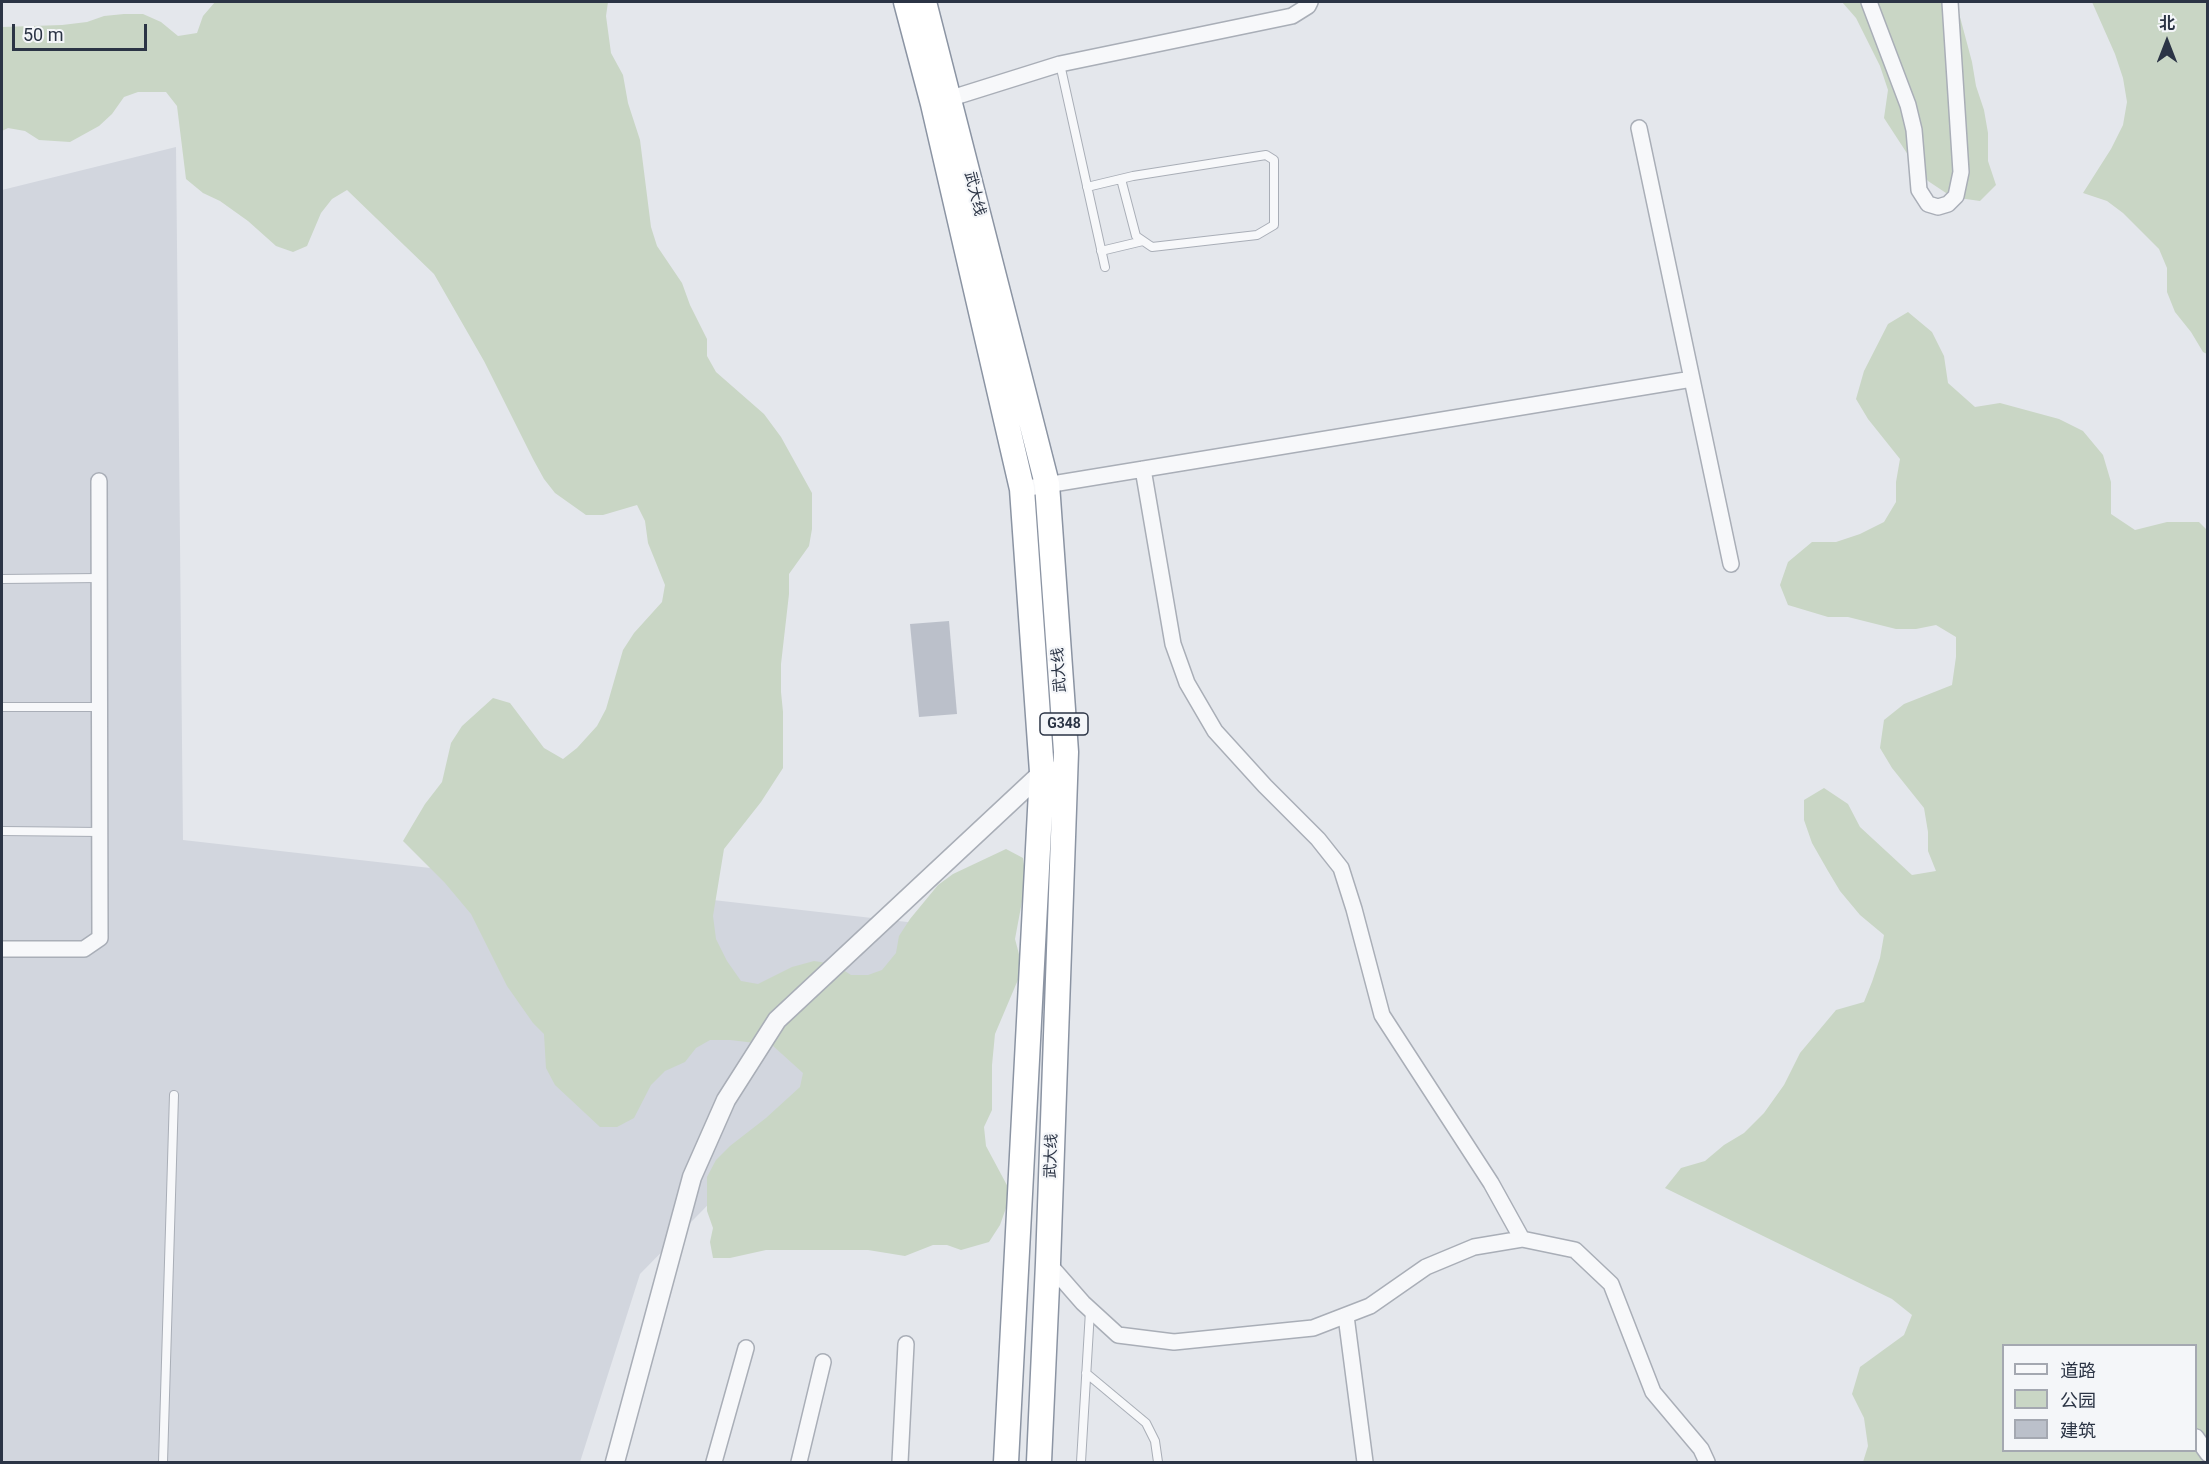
<!DOCTYPE html>
<meta charset="utf-8">
<style>
body{margin:0}
#map{position:relative;width:2209px;height:1464px;overflow:hidden;background:#e4e7ec;font-family:Roboto,"Noto Sans SC",sans-serif}
canvas{display:block}
.frame{position:absolute;inset:0;border:3px solid #2b3445;pointer-events:none}
.legend{position:absolute;left:2002px;top:1344px;width:195px;height:108px;box-sizing:border-box;background:#f4f6f9;border:2px solid #a4a8b1;margin:0;padding:8px 10px;list-style:none;font-size:18px;color:#2b3445}
.legend li{display:flex;align-items:center;gap:12px;height:30px}
.legend b{width:30px;border:2px solid #a4a8b1}
.north{position:absolute;left:2137px;top:12px;width:60px;height:60px;-webkit-text-stroke:4px #f4f6f9;paint-order:stroke;rotate:0deg;font-size:16px;font-weight:700;line-height:24px;text-align:center;color:#2b3445}
.north::after{content:'';display:block;margin:auto;width:21px;height:27px;background:#2b3445;clip-path:polygon(50% 0,100% 100%,50% 72%,0 100%)}
.scale{position:absolute;left:12px;top:24px;width:135px;height:27px;box-sizing:border-box;border:3px solid #2b3445;border-top:0;padding-left:8px;font-size:18px;line-height:21px;white-space:nowrap;color:#2b3445;-webkit-text-stroke:4px #f4f6f9;paint-order:stroke}
</style>
<div id="map">
<canvas width="2209" height="1464"></canvas>
<div class="frame"></div>
<ul class="legend">
<li><b style="height:8px;background:#f7f8fa"></b>道路</li>
<li><b style="height:16px;background:#c9d6c5"></b>公园</li>
<li><b style="height:16px;background:#bbc0ca"></b>建筑</li>
</ul>
<div class="north">北</div>
<div class="scale">50 m</div>
</div>
<script>
const ctx = document.querySelector('canvas').getContext('2d');
ctx.lineJoin = 'round';
function fill(path, color) {
  ctx.fillStyle = color;
  ctx.fill(path, 'evenodd');
}
function shape(rows) {
  const path = new Path2D();
  for (const r of rows) {
    path.moveTo(r[0], r[1]);
    for (let i = 2; i < r.length; i += 2) path.lineTo(r[i], r[i + 1]);
  }
  return path;
}
function stroke(path, color, width, dash) {
  ctx.strokeStyle = color;
  ctx.lineWidth = width;
  ctx.lineCap = dash ? 'butt' : 'round';
  ctx.setLineDash(dash || []);
  ctx.stroke(path);
}
function drawText(font, color, halo, rows, align = 'center') {
  ctx.font = font + ' Roboto,"Noto Sans SC",sans-serif';
  ctx.lineWidth = 4.5;
  ctx.setLineDash([]);
  ctx.textBaseline = 'middle';
  ctx.strokeStyle = halo;
  ctx.fillStyle = color;
  for (const [text, x, y, turn = 0] of rows) {
    ctx.save();
    ctx.translate(x, y);
    ctx.rotate((+turn || 0) * Math.PI / 180);
    ctx.textAlign = isNaN(turn) ? turn : align;
    if (halo) ctx.strokeText(text, 0, 0);
    ctx.fillText(text, 0, 0);
    ctx.restore();
  }
}
fill(shape([
 [176,147,183,840,978,930,640,1274,580,1462,2,1462,2,190]
]), '#d2d6de');
fill(shape([
 [215,2,608,2,606,16,611,53,623,75,628,103,640,140,651,227,657,246,682,283,690,305,707,339,707,356,716,372,764,414,781,437,812,493,812,529,809,546,789,574,789,594,781,664,781,692,783,712,783,768,761,802,724,849,713,916,716,939,727,961,741,981,758,984,792,967,814,961,834,964,851,975,868,975,882,970,896,953,899,936,910,919,938,885,953,874,1006,849,1023,858,1026,880,1015,939,1020,958,1020,975,995,1034,992,1065,992,1110,984,1127,986,1146,1009,1189,1006,1208,1000,1225,989,1242,961,1250,947,1245,933,1245,905,1256,868,1250,766,1250,730,1258,713,1258,710,1242,713,1228,707,1211,707,1177,716,1160,730,1146,766,1118,800,1087,803,1073,772,1045,730,1040,710,1040,696,1048,685,1062,665,1071,651,1085,634,1118,617,1127,600,1127,555,1085,546,1068,544,1034,533,1023,507,986,471,914,445,883,403,841,425,804,442,782,451,743,462,726,493,698,510,703,544,748,563,759,577,748,597,726,606,709,623,650,634,633,662,602,665,585,648,543,645,521,637,505,603,515,586,515,555,493,544,479,533,459,484,361,434,274,347,190,332,199,321,213,307,246,293,252,276,246,248,221,220,201,203,193,186,179,177,106,166,92,138,92,124,97,112,114,99,126,70,142,39,140,25,131,8,128,2,131,2,27,62,25,87,22,104,16,124,14,143,14,161,22,178,36,197,33,203,16],
 [1842,2,1956,2,1972,62,1976,86,1984,110,1988,133,1988,161,1996,185,1980,201,1952,197,1928,181,1912,161,1884,118,1888,90,1880,66,1856,18],
 [2092,2,2207,2,2207,354,2203,352,2191,332,2175,312,2167,292,2167,268,2159,249,2123,213,2107,201,2083,193,2111,149,2123,125,2127,102,2123,78,2115,54],
 [1908,312,1932,332,1944,356,1948,383,1975,407,2000,403,2059,419,2083,431,2103,455,2111,482,2111,514,2135,530,2167,522,2199,522,2207,530,2207,1462,1863,1462,1868,1446,1864,1418,1852,1394,1860,1367,1904,1335,1912,1315,1892,1299,1665,1188,1681,1168,1705,1161,1724,1145,1744,1133,1764,1113,1784,1085,1800,1053,1836,1010,1864,1002,1872,982,1880,958,1884,935,1860,915,1840,891,1828,871,1812,843,1804,820,1804,800,1824,788,1848,804,1860,827,1912,875,1936,871,1928,851,1928,832,1924,808,1892,768,1880,748,1884,720,1904,704,1952,685,1956,657,1956,637,1936,625,1916,629,1896,629,1848,617,1828,617,1788,605,1780,585,1788,562,1812,542,1836,542,1860,534,1884,522,1896,502,1896,482,1900,459,1868,419,1856,399,1864,371,1888,324],
 [2004,1346,2196,1346,2196,1450,2004,1450]
]), '#c9d6c5');
fill(shape([
 [949,621,957,714,919,717,910,624]
]), '#bbc0ca');
const service = shape([
 [1060,64,1105,267],
 [1087,187,1133,176,1266,155,1274,160,1274,225,1257,235,1152,247,1136,236,1121,179],
 [1101,251,1143,241],
 [2,579,99,578],
 [2,707,100,707],
 [2,831,100,832],
 [1086,1373,1146,1423,1155,1441,1158,1462],
 [163,1462,174,1095],
 [1081,1462,1090,1311]
]);
const minor = shape([
 [1869,2,1908,105,1914,130,1919,190,1928,204,1938,207,1948,204,1956,196,1961,172,1950,2],
 [942,101,1060,64,1292,16,1308,6,1310,2],
 [1639,128,1731,564],
 [1143,469,1173,644,1187,683,1215,731,1265,786,1318,839,1341,868,1354,909,1382,1015,1491,1183,1522,1239],
 [1022,489,1692,379],
 [2,949,84,949,100,938,99,481],
 [1048,1263,1083,1303,1118,1335,1174,1342,1313,1328,1370,1306,1426,1267,1474,1247,1522,1239,1575,1250,1611,1284,1653,1392,1701,1449,1707,1462],
 [1346,1316,1365,1462],
 [2196,1437,2208,1454],
 [714,1462,746,1348],
 [799,1462,823,1362],
 [900,1462,906,1344]
]);
const tertiary = shape([
 [615,1462,692,1177,726,1100,777,1020,1047,768]
]);
const trunk = shape([
 [906,2,933,104,1022,489,1042,772,1006,1462],
 [924,2,1047,484,1066,752,1048,1263,1039,1462]
]);
stroke(service, '#a9aeb7', 10);
stroke(minor, '#a9aeb7', 18);
stroke(tertiary, '#a9aeb7', 21);
stroke(trunk, '#8b94a3', 27);
stroke(service, '#f7f8fa', 8);
stroke(minor, '#f7f8fa', 15);
stroke(tertiary, '#f7f8fa', 18);
stroke(trunk, '#fff', 24);
for (const [x, y, w] of [
 [1064,724,48]
]) {
  const box = new Path2D();
  box.roundRect(x - w / 2, y - 11, w, 22, 4.5);
  ctx.fillStyle = '#f4f6f9';
  ctx.fill(box);
  stroke(box, '#2b3445', 1.5);
}
drawText('bold 14px', '#2b3445', null, [
 ["G348",1064,724]
]);
drawText('15px', '#2b3445', '#f4f6f9', [
 ["武大线",974,194,76],
 ["武大线",1060,670,-94],
 ["武大线",1052,1156,-88]
]);
</script>
